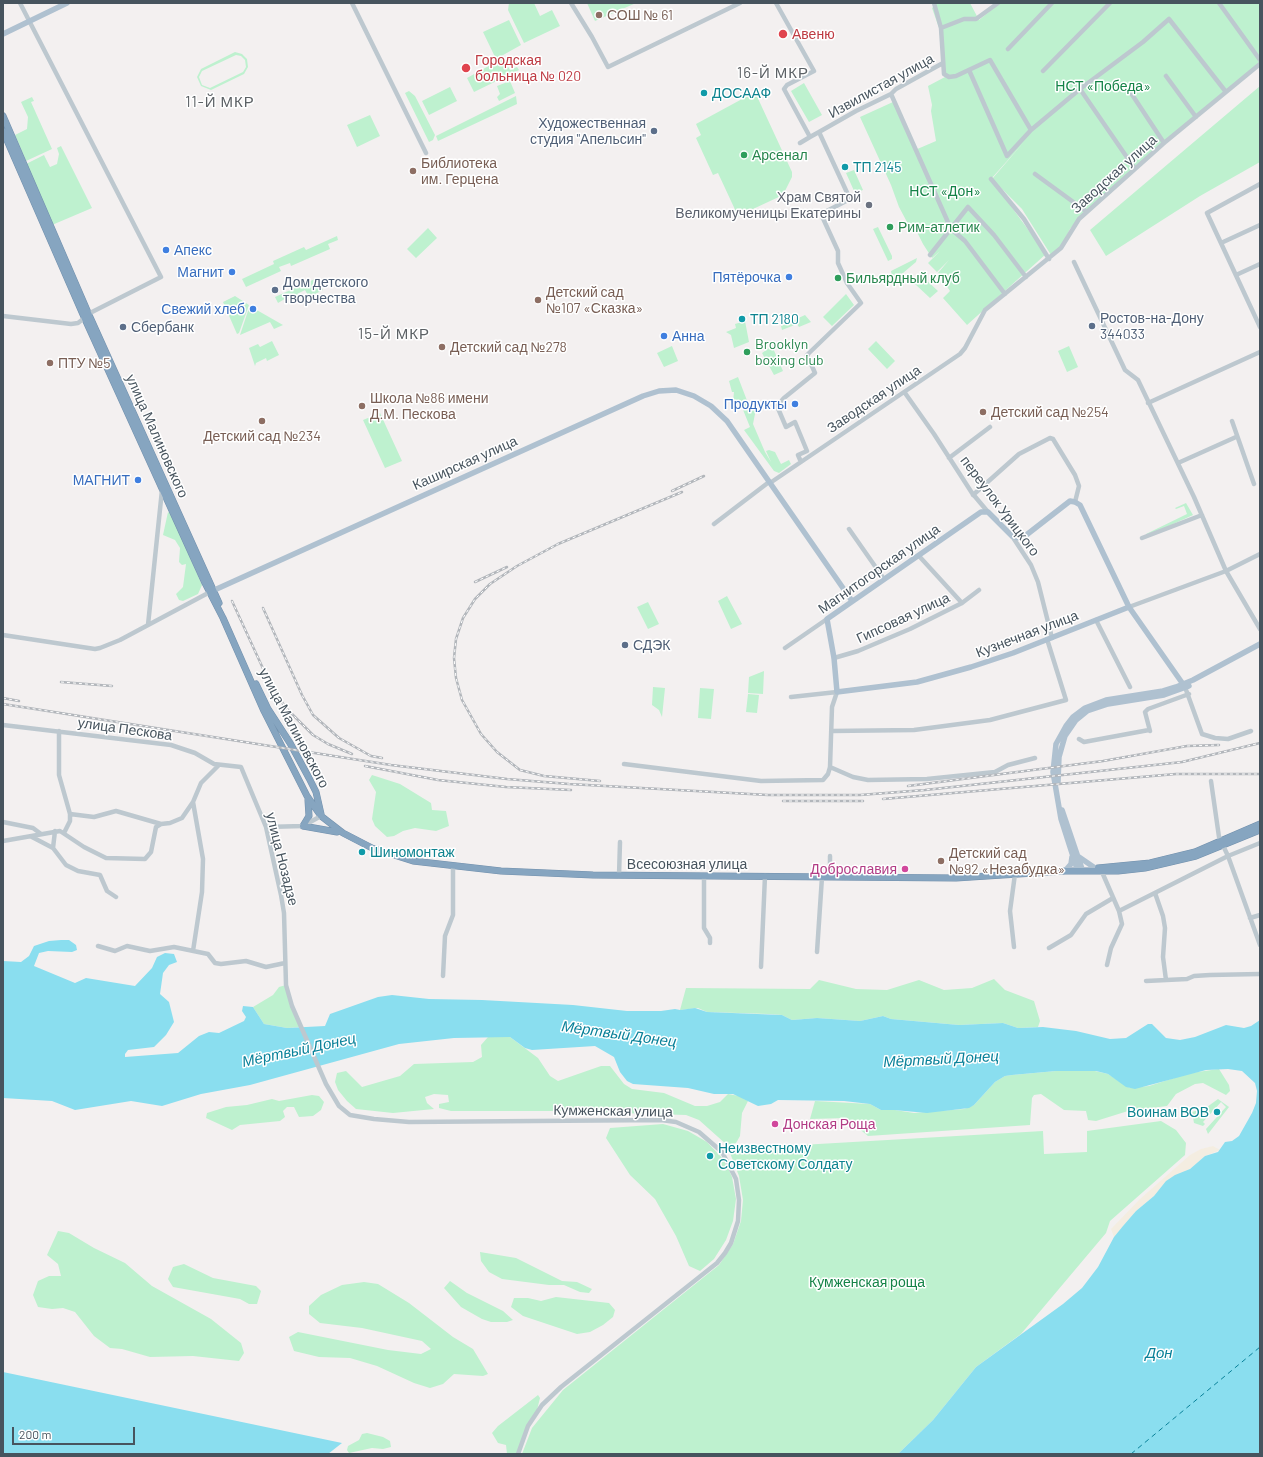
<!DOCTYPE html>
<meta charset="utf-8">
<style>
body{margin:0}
#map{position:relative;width:1263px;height:1457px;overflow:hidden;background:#f3f0f0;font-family:Barlow,sans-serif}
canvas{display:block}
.frame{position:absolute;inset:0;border:4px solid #47545e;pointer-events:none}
.scale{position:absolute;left:12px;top:1427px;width:123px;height:18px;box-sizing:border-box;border:2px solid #47545e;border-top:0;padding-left:5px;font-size:12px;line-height:14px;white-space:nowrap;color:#47545e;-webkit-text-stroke:3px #fff;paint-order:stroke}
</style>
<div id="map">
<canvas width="1263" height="1457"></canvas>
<div class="frame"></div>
<div class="scale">200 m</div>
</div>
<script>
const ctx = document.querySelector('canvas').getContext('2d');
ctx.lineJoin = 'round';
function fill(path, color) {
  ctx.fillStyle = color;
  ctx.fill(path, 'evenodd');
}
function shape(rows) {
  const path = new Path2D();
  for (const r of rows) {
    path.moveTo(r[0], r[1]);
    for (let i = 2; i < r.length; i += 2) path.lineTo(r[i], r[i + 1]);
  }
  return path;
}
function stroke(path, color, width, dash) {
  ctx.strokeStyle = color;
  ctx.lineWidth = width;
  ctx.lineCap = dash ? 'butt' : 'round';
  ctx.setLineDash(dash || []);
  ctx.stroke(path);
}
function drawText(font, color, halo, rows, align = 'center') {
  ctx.font = font + ' Barlow,sans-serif';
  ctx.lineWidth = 3;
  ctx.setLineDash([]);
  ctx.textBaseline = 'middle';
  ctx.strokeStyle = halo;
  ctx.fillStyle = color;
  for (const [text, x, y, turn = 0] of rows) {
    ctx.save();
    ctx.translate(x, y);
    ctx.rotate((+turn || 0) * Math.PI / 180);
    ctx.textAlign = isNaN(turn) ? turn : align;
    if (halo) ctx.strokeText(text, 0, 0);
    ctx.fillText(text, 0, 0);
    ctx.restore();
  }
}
fill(shape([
 [509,3,534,3,540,16,552,10,560,26,524,43,508,10],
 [587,3,636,3,595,21],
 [937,3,970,3,979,20,1000,3,1218,3,1260,62,1081,215,1070,229,1061,247,1051,255,1022,209,992,179,1024,142,991,179,1046,254,967,325,943,298,950,291,938,273,949,260,937,272,928,263,940,251,932,258,923,244,917,232,907,222,899,207,891,185,860,117,893,102,915,150,936,141,931,111,932,105,928,86,945,77,939,28,932,8],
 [1220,3,1260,3,1260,57],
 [509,20,521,45,496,59,483,32],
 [235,52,242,54,247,59,248,67,244,74,211,90,201,86,197,77,201,69],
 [236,55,241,56,245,60,246,67,243,72,210,88,202,85,199,77,202,71],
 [503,58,505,63,512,59,513,62,507,65,510,70,517,67,519,70,474,92,467,78],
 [510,81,515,93,499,101,497,97,500,94,497,86],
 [804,83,822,115,809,122,791,91],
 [1260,86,1260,162,1200,196,1106,256,1090,230],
 [450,87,457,101,429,115,422,101],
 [409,91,415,96,435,135,433,140,429,142,405,93],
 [755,92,792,172,792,177,783,195,738,216,718,173,713,175,696,138,701,135,696,124],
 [516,96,517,104,438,141,436,136],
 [32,97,34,101,31,102,52,149,26,161,15,135,27,129,28,117,21,102],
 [370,115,380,136,357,147,347,125],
 [61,146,92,208,52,225,26,164,44,155,50,167,57,164,59,154,57,148],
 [854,170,863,190,855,193,846,173],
 [878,227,892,256,892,259,888,261,873,229],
 [428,228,437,238,416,258,407,249],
 [337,236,338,240,328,244,330,249,291,266,290,263,279,267,281,271,246,287,242,279,274,264,273,261,304,247,306,250],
 [917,258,916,262,903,273,892,277,891,271],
 [923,277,938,291,930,298,915,284],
 [317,278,323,290,309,297,305,290,297,294,298,295,295,297,293,294,278,303,275,297],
 [846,294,854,305,832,326,823,317],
 [235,296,249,305,239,333,237,334,223,302],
 [249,308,254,311,255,309,283,325,274,329,270,322,240,335],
 [805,315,811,322,799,327,797,324,782,330,781,326],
 [745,321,749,342,734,348,731,335,726,332,736,328,735,324],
 [272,341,279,355,267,361,266,358,256,363,255,366,249,348,258,344,260,347,268,343,272,353,268,343],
 [876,341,895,361,887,369,868,349],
 [672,346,678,361,664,367,657,353],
 [772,346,783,371,774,375,762,353],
 [1069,346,1078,367,1067,372,1058,351],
 [738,377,751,411,756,409,753,424,765,452,771,462,766,451,769,450,775,452,781,464,789,460,791,464,779,473,774,471,744,430,750,427,739,400,733,402,734,392,732,392,729,381],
 [380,413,402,461,385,468,363,420],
 [1186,503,1193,515,1147,536,1146,534,1187,514,1184,506,1176,509,1175,508],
 [168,512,171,514,202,585,198,594,183,601,179,600,176,594,183,587,186,564,182,565,179,562,180,548,175,540,163,535],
 [727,596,742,624,731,629,718,601],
 [648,602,659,624,648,629,637,607],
 [764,671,763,694,748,693,749,677],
 [653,687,665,688,662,717,659,710,652,705],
 [700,688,714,689,711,719,698,718],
 [748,694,759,695,757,713,746,712],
 [372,775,400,784,431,803,432,810,446,811,449,826,436,831,415,828,403,831,394,836,387,837,375,826,372,819,376,792,369,780],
 [994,979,1005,990,1034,1001,1040,1021,1038,1027,1018,1028,1003,1023,959,1025,891,1019,883,1016,860,1021,817,1018,792,1020,782,1015,768,1014,707,1012,698,1008,680,1010,686,988,810,989,819,980,856,989,887,990,919,980,944,990,972,988],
 [286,985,301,1027,287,1028,264,1024,253,1007,273,995,279,987],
 [488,1037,510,1037,538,1058,550,1076,558,1081,601,1066,610,1066,624,1084,632,1089,664,1093,695,1106,707,1106,720,1102,728,1094,739,1096,748,1101,742,1113,740,1136,736,1143,727,1145,699,1120,686,1115,555,1111,451,1111,439,1108,439,1104,449,1102,448,1095,434,1094,425,1097,427,1103,434,1109,393,1113,356,1109,347,1101,338,1090,335,1082,337,1073,346,1071,362,1087,400,1076,414,1064,473,1062,482,1057,481,1045],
 [1219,1069,1229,1085,1230,1091,1226,1095,1203,1083,1195,1084,1176,1094,1167,1106,1128,1111,1096,1121,1088,1120,1086,1111,1064,1110,1041,1094,1034,1095,1032,1098,1030,1125,868,1136,846,1118,810,1119,815,1101,870,1104,881,1110,895,1110,914,1113,964,1109,974,1105,995,1082,1005,1076,1012,1075,1056,1071,1095,1071,1108,1074,1130,1088,1149,1086,1190,1073],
 [312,1095,319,1096,324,1102,321,1110,313,1116,299,1117,294,1107,287,1107,283,1111,285,1117,280,1121,240,1125,232,1130,206,1118,207,1113,226,1107,247,1105,272,1099,279,1101],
 [1218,1099,1229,1107,1208,1134,1206,1129,1226,1107,1221,1102,1203,1122,1205,1124,1203,1126,1194,1123,1192,1112,1207,1107],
 [1161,1121,1176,1130,1186,1143,1185,1155,1110,1221,1106,1233,1021,1334,976,1367,933,1420,898,1454,522,1454,532,1428,563,1390,719,1265,733,1244,741,1221,743,1200,739,1176,730,1153,732,1149,1043,1131,1044,1154,1087,1152,1087,1131],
 [663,1124,688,1131,707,1142,725,1161,732,1177,736,1199,733,1221,726,1240,714,1259,700,1271,689,1266,676,1236,655,1199,630,1175,606,1138,610,1128],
 [58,1231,69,1233,94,1248,125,1263,152,1286,211,1319,241,1343,244,1353,239,1361,193,1356,150,1357,122,1349,110,1348,94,1336,75,1312,63,1308,52,1309,38,1307,33,1295,38,1281,49,1276,61,1276,58,1264,47,1255],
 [480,1252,516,1258,562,1281,577,1282,592,1289,589,1293,580,1292,564,1285,549,1285,502,1279,489,1272,481,1261],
 [184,1264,213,1278,256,1286,261,1291,257,1304,249,1304,240,1299,173,1287,168,1279,173,1267],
 [450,1281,467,1293,503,1311,513,1320,507,1322,491,1322,482,1319,461,1307,444,1288],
 [364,1282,378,1284,409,1303,453,1337,473,1349,488,1374,483,1376,454,1374,443,1384,430,1388,414,1383,377,1366,350,1358,319,1357,294,1351,289,1337,298,1332,388,1350,421,1354,431,1349,422,1341,362,1328,320,1323,309,1314,309,1306,321,1295,342,1285],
 [556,1297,609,1303,615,1310,613,1317,603,1325,590,1332,577,1334,523,1316,511,1307,514,1298,528,1298,541,1301],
 [538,1395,540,1398,536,1414,528,1426,518,1454,507,1454,506,1445,498,1443,492,1433,498,1426],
 [367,1433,383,1437,390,1441,391,1447,383,1449,372,1448,349,1453,347,1450,348,1446,359,1440,362,1434]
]), '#bef1cf');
fill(shape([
 [1213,1146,1220,1150,1205,1156,1190,1169,1169,1179,1154,1196,1136,1211,1114,1237,1111,1229,1140,1199,1190,1155,1201,1149]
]), '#f4ede1');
fill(shape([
 [61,940,69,940,76,945,77,950,72,952,48,951,39,953,34,966,75,983,86,978,135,986,152,968,157,957,165,953,174,954,177,962,169,965,163,973,160,994,169,1002,174,1022,166,1035,154,1047,128,1050,125,1054,125,1057,178,1053,199,1036,209,1032,219,1033,244,1021,246,1017,242,1011,243,1006,253,1007,264,1024,287,1028,325,1026,330,1014,378,997,392,995,429,999,482,1000,573,1005,627,1011,661,1011,675,1009,680,1010,695,1008,707,1012,782,1015,792,1020,817,1018,860,1021,883,1016,891,1019,959,1025,1003,1023,1018,1028,1043,1027,1076,1031,1110,1039,1126,1038,1148,1024,1152,1024,1166,1038,1180,1040,1195,1037,1226,1025,1244,1028,1251,1026,1260,1020,1260,1454,898,1454,933,1420,976,1367,1063,1304,1082,1288,1098,1267,1114,1237,1123,1226,1136,1211,1154,1196,1166,1181,1175,1175,1190,1169,1205,1156,1218,1152,1225,1142,1232,1141,1239,1136,1252,1113,1256,1103,1257,1091,1255,1083,1242,1071,1228,1069,1206,1070,1135,1089,1126,1087,1108,1074,1096,1071,1056,1071,1012,1075,1005,1076,995,1082,974,1105,969,1108,927,1113,894,1110,881,1110,870,1104,844,1101,778,1100,771,1104,758,1106,733,1094,714,1094,688,1088,633,1084,627,1081,620,1072,614,1057,595,1046,532,1050,525,1048,510,1037,454,1038,399,1044,250,1085,201,1094,162,1106,131,1101,75,1110,52,1101,3,1098,3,961,21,962,29,956,34,946,49,941],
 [3,1372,342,1443,328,1454,3,1454]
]), '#8adeef');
stroke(shape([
 [1131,1454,1260,1347]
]), '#098199', 1, [5, 4]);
const highway = shape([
 [3,116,89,315,219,603],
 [3,131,85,319,205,583,223,618,264,711,307,796,321,816,343,833,372,848,413,861,501,871,593,875,956,878,1065,871,1118,871,1145,868,1196,856,1260,830],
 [256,684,268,709,290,743,309,778,316,792,321,814],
 [303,826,337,832],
 [303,826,309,816,308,800],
 [1098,868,1150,863,1195,852,1260,824]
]);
stroke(highway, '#7290ac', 7);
stroke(shape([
 [352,3,426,153],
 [571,3,592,37,608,67,740,3],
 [776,3,814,71,787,85,784,89,810,137,819,132,850,199,821,214,838,251,838,263,847,283,861,303,807,355,815,373,784,398,777,406,786,427,795,422,807,451,798,455,801,462],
 [934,3,941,28,944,74,949,77,956,76,990,60,1031,130],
 [1219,3,1260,60],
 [941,28,964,19,976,19,998,3],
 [1008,49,1052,3],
 [969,70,1007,156,1031,130,1080,89,1143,42,1169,19,1226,92],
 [1043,71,1110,3],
 [1166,76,1196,117],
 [1080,89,1135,169],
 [1131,93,1164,143],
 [891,94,951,229,965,241,1005,294],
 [819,132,856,111,891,94,896,89,943,63],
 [800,143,810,137],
 [1035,174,1087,212],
 [991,179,1024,219,1049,259],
 [1260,184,1207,213,1260,327],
 [1221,243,1260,225],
 [930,255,968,207,994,235,1026,277],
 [1074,262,1125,370,1138,380,1194,497,1226,571,1260,629],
 [1236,275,1260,264],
 [3,316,71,324,78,323,92,312,161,277,20,3],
 [905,393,934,434,972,493,988,512],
 [1148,403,1260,352],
 [1232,421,1254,484],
 [949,458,990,427],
 [1178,463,1236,437],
 [770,483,960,354,965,348,985,310,1061,248,1079,219,1164,143,1260,64],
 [973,495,1019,454,1050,438,1053,439,1075,475,1079,486,1075,502],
 [714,524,769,482],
 [849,529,884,579],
 [1012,536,1031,565,1038,582,1052,638],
 [1142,538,1202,515],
 [919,556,962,603],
 [1129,607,1226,571,1260,554],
 [1096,620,1130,687],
 [148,625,162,490],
 [3,635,95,649,100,648,120,640,210,592],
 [785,648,827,619],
 [834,658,858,651,910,629,962,603,979,590],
 [1185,687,1202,734,1215,738,1228,739,1251,731],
 [791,697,837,692],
 [3,725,171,745,195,753,214,764,241,767,266,827,281,895,284,913,286,985,292,1006,326,1084,339,1106,350,1115,374,1119,409,1122,661,1120,676,1122,699,1132,722,1152,736,1179,739,1200,738,1221,731,1243,725,1253,717,1263,561,1387,542,1405,528,1426,518,1454],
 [59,731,59,775,70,814,70,821,64,833],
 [832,731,914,730,990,720,1066,700,1047,639],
 [1150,731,1145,712,1148,709,1189,694],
 [1079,739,1084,742,1149,730],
 [624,764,761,781,823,780,828,774,830,767,832,707,837,692],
 [830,767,853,777,868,780,927,779,995,772,1008,765,1035,758],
 [1211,781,1219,837,1228,856,1260,945],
 [70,814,94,817,116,811,161,824,170,823,182,818,193,802],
 [3,822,33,828,41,834],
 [266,827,303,826,321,816],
 [32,837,53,848,66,865,78,871,100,875,107,891,116,897],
 [3,841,60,831,84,847,106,858,145,859,151,852,156,827,161,824],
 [53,848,55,831],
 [1102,872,1119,911,1122,924,1111,948,1107,965],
 [619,876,620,842],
 [704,876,704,928,710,938,710,943],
 [830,877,830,856],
 [1155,893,1163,916,1165,928,1163,957,1166,980],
 [1119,911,1228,856,1260,843],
 [1250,918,1260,915],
 [98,946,115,951,127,946,150,951,174,947,208,954,215,963,221,964,246,961,266,967,285,963],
 [1014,947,1010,911,1015,874],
 [1049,948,1071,935,1086,914,1113,898],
 [193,951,202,892,203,859,193,802,201,783,219,765],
 [817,952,822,877],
 [761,967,765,876],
 [443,976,445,936,453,915,453,867],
 [1146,981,1187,979,1194,976,1210,975,1260,974]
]), '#bdc8cf', 4.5);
stroke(shape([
 [3,34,67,3],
 [210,592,643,396,659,391,676,390,694,396,711,406,727,421,852,601],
 [1129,607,1013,653,971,667,917,682,837,692,834,658,827,619,981,512,988,512,1012,536,1019,538,1025,536,1070,501,1075,502,1080,505,1129,607,1185,687],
 [1058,782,1059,757,1065,736,1076,720,1087,711,1108,704,1164,695,1189,686],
 [1062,810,1083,872],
 [1079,857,1095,868],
 [1065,871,1071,864,1072,857],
 [1078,872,1061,819,1053,772,1056,744,1066,726,1073,717,1085,708,1106,700,1163,691,1176,687,1193,680,1260,644]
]), '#afc1d0', 5.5);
stroke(highway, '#86a5c0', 6);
const rail = shape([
 [672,491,704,476],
 [475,582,507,567],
 [232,601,266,675,285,707,313,735,328,744,352,754],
 [263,608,302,695,313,715,339,738,371,756,382,758],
 [61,682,112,686],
 [3,698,19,701],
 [3,704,391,765,507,779,569,784,768,795,860,795,925,790,1182,762,1260,743],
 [365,766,438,780,506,787,571,790],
 [600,781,544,776,520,770,497,752,481,734,462,700,456,678,454,658,456,639,463,618,475,599,490,584,517,566,558,544,682,492],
 [908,786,1103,761,1187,746,1219,745],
 [883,799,1176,774,1260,774],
 [783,801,863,801]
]);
stroke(rail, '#b2b6bb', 2.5);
stroke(rail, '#fff', 1, [3]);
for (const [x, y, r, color] of [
 [599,15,4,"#8d6e63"],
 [783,34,5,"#e0444e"],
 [466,68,5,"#e0444e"],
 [704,93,4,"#0f9aa8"],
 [654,131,4,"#5c6f8a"],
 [744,155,4,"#2e9e5b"],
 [845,167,4,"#0f9aa8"],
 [413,171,4,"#8d6e63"],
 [869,205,4,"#6b7280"],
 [890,227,4,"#2e9e5b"],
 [166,250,4,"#3f7fe0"],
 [232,272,4,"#3f7fe0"],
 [789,277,4,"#3f7fe0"],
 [838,278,4,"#2e9e5b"],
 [275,290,4,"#5c6f8a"],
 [538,300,4,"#8d6e63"],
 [253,309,4,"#3f7fe0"],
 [742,319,4,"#0f9aa8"],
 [1092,326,4,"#5c6f8a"],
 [123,327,4,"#5c6f8a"],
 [664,336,4,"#3f7fe0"],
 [442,347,4,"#8d6e63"],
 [747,352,4,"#2e9e5b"],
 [50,363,4,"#8d6e63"],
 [795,404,4,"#3f7fe0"],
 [362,406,4,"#8d6e63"],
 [983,412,4,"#8d6e63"],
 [262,421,4,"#8d6e63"],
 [138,480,4,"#3f7fe0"],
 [625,645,4,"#5c6f8a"],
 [362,852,4,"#0f9aa8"],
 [941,861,4,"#8d6e63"],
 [905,869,4,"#d1479c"],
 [1217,1112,4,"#0f9aa8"],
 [775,1124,4,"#d1479c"],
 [710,1156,4,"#0f9aa8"]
]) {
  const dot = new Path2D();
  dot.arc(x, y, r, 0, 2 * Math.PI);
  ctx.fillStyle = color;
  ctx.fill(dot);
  stroke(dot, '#fff', 1.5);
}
drawText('14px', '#785e54', '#fff', [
 ["СОШ № 61",607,15],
 ["Библиотека",421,163],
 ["им. Герцена",421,179],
 ["Детский сад",546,292],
 ["№107 «Сказка»",546,308],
 ["Детский сад №278",450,347],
 ["ПТУ №5",58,363],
 ["Школа №86 имени",370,398],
 ["Д.М. Пескова",370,414],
 ["Детский сад №254",991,412],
 ["Детский сад №234",262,436,"center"],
 ["Детский сад",949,853],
 ["№92 «Незабудка»",949,869]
], 'left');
drawText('14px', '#be3a42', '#fff', [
 ["Авеню",792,34],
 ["Городская",475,60],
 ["больница № 020",475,76]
], 'left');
drawText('14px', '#47545e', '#fff', [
 ["Извилистая улица",881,86,-29],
 ["Заводская улица",1114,174,-42],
 ["Заводская улица",874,399,-34],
 ["улица Малиновского",157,436,66],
 ["Каширская улица",465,463,-24],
 ["переулок Урицкого",1000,506,53],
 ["Магнитогорская улица",879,569,-35],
 ["Гипсовая улица",903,618,-25],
 ["Кузнечная улица",1027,634,-21],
 ["улица Малиновского",294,728,62],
 ["улица Пескова",125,729,8],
 ["улица Нозадзе",282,859,76],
 ["Всесоюзная улица",687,864],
 ["Кумженская улица",613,1111,1]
]);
drawText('14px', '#148347', '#fff', [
 ["НСТ «Победа»",1103,86],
 ["НСТ «Дон»",945,191],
 ["Кумженская роща",867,1282]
]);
drawText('14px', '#0d838f', '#fff', [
 ["ДОСААФ",712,93],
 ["ТП 2145",853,167],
 ["ТП 2180",750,319],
 ["Шиномонтаж",370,852],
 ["Воинам ВОВ",1209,1112,"right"],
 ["Неизвестному",718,1148],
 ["Советскому Солдату",718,1164]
], 'left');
drawText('14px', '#4e5e75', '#fff', [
 ["Художественная",646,123,"right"],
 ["студия \"Апельсин\"",646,139,"right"],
 ["Дом детского",283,282],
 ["творчества",283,298],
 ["Ростов-на-Дону",1100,318],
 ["344033",1100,334],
 ["Сбербанк",131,327],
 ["СДЭК",633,645]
], 'left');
drawText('14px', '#27864d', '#fff', [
 ["Арсенал",752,155],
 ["Рим-атлетик",898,227],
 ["Бильярдный клуб",846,278],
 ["Brooklyn",755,344],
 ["boxing club",755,360]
], 'left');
drawText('14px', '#5b616d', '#fff', [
 ["Храм Святой",861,197],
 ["Великомученицы Екатерины",861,213]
], 'right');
drawText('14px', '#366cbe', '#fff', [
 ["Апекс",174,250,"left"],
 ["Магнит",224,272],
 ["Пятёрочка",781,277],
 ["Свежий хлеб",245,309],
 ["Анна",672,336,"left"],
 ["Продукты",787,404],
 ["МАГНИТ",130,480]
], 'right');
drawText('14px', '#b23c85', '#fff', [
 ["Доброславия",897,869],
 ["Донская Роща",783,1124,"left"]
], 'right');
ctx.letterSpacing = '1px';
drawText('15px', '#5c6165', '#fff', [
 ["16-Й МКР",773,73],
 ["11-Й МКР",220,102],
 ["15-Й МКР",394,334]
]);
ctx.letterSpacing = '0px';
drawText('italic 15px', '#098199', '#fff', [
 ["Мёртвый Донец",619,1034,8],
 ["Мёртвый Донец",299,1050,-12],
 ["Мёртвый Донец",941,1059,-3],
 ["Дон",1159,1353]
]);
</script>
